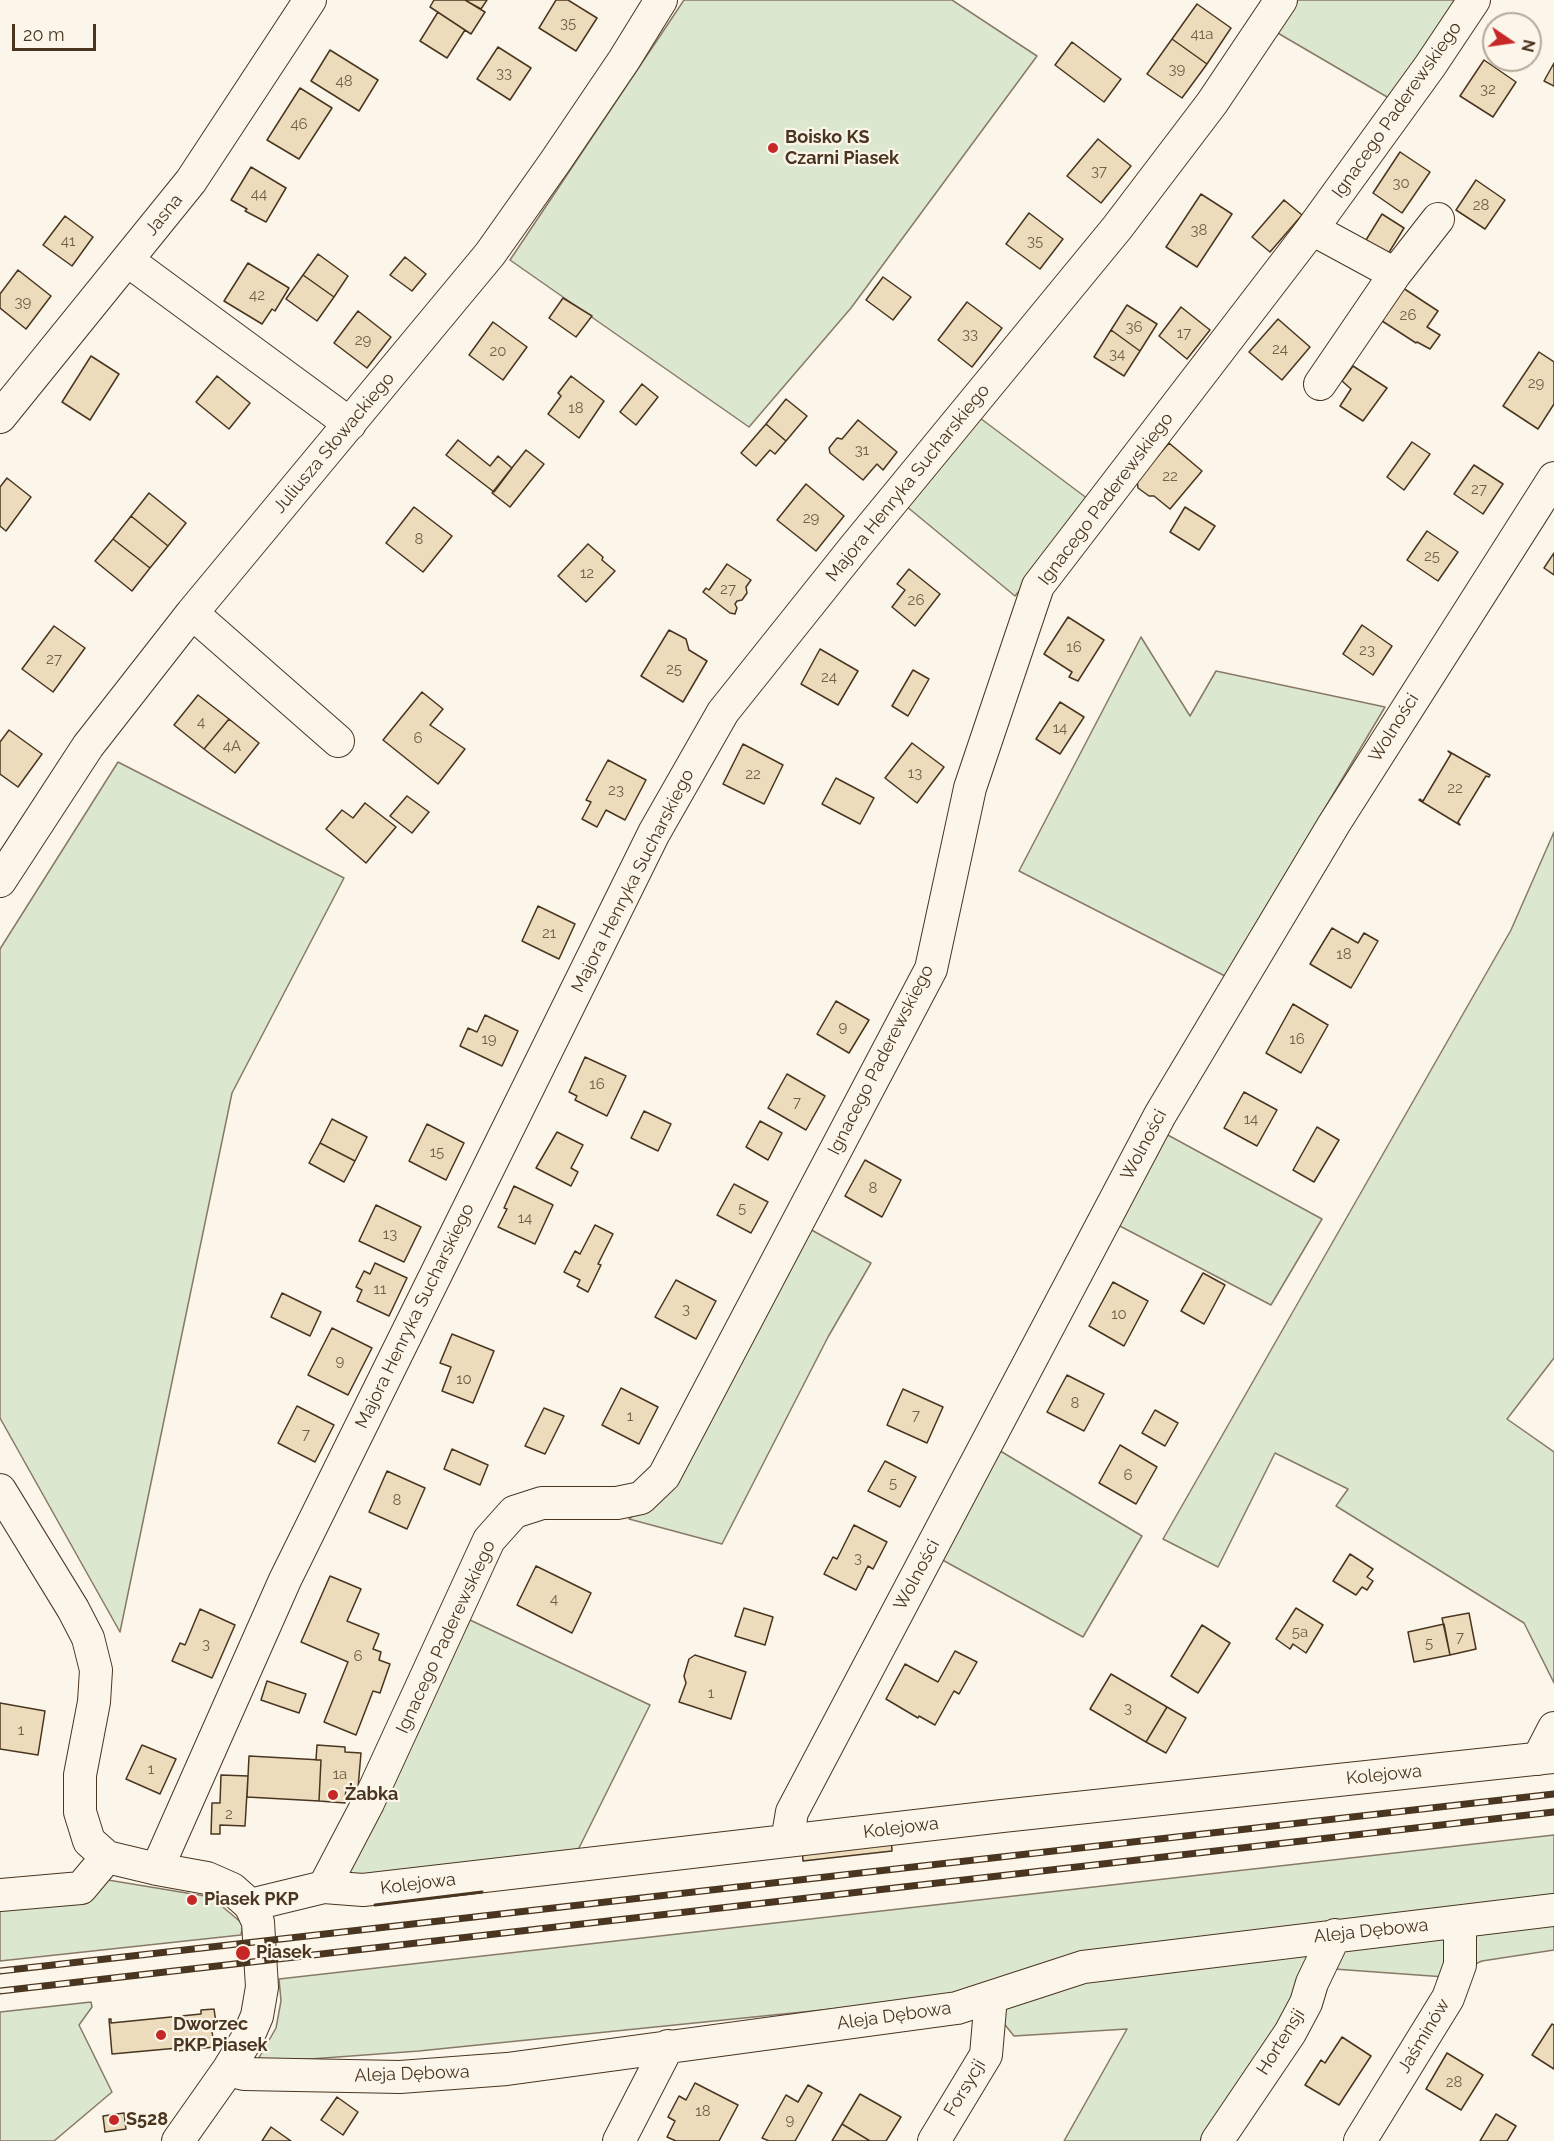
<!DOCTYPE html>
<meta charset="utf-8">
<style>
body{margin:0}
#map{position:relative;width:1554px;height:2141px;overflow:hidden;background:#fbf6e9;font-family:Raleway,sans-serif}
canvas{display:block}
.north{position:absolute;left:1482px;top:12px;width:60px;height:60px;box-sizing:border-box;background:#fbf6e9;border:2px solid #b4a999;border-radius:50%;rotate:103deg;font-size:16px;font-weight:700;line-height:24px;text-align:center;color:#4a3520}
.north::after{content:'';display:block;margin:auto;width:21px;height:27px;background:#c62828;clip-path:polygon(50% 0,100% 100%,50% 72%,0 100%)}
.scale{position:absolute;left:12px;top:24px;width:84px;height:27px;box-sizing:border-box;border:3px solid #4a3520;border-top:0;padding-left:8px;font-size:18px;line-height:21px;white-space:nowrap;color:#4a3520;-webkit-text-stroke:4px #fbf6e9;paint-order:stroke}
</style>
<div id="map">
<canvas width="1554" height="2141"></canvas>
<div class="north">N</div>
<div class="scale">20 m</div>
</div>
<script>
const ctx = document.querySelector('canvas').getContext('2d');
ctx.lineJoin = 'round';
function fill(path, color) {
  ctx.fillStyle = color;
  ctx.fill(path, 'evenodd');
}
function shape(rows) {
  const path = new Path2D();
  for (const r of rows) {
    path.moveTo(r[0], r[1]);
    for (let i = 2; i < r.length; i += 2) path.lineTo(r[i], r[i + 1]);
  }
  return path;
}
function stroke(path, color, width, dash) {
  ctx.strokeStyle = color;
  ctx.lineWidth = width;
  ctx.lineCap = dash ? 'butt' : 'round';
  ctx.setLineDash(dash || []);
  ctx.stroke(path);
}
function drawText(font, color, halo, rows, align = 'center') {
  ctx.font = font + ' Raleway,sans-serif';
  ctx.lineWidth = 4.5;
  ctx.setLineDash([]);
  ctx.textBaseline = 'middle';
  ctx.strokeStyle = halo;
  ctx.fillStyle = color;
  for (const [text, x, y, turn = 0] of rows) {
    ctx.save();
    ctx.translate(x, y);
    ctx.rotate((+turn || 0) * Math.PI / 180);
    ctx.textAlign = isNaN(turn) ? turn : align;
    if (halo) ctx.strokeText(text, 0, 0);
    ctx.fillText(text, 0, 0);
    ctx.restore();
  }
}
const green = shape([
 [684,0,952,0,1037,56,851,308,749,427,510,260,684,0],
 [1297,0,1461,0,1394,101,1276,32,1297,0],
 [980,418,1092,502,1015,596,906,506,980,418],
 [1141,637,1190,716,1216,671,1385,707,1225,976,1019,871,1141,637],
 [118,762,344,878,232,1093,120,1632,0,1418,0,949,118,762],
 [1554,832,1554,1358,1507,1419,1554,1452,1554,1683,1524,1623,1336,1506,1348,1489,1275,1453,1218,1567,1163,1539,1511,930,1554,832],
 [1166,1134,1322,1219,1271,1305,1116,1224,1166,1134],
 [808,1228,871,1263,828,1337,722,1544,629,1519,668,1491,808,1228],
 [997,1449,1142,1536,1083,1637,937,1557,997,1449],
 [470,1620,650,1705,576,1854,340,1879,470,1620],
 [1554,1835,1554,1950,1482,1961,1445,1977,1334,1969,1279,2029,1203,2141,1064,2141,1127,2029,1014,2036,980,1994,419,2051,256,2063,276,2028,281,2001,279,1979,1554,1835],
 [102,1879,211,1897,243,1924,241,1935,0,1961,0,1907,102,1879],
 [91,2002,92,2007,79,2025,112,2092,54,2141,0,2141,0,2012,91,2002]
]);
fill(green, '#dce7d0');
stroke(green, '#887966', 1.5);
const building = shape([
 [434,0,465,0,485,12,471,34,430,7,434,0],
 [465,0,487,0,481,9,465,0],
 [556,0,568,0,597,18,576,51,539,28,556,0],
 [1197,4,1231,28,1207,64,1172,39,1197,4],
 [438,12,465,30,447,58,420,41,438,12],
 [1172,39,1207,64,1182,98,1147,74,1172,39],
 [1072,42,1121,79,1104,102,1055,65,1072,42],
 [498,47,531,68,510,100,477,79,498,47],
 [330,50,378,80,359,111,311,81,330,50],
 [1484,60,1516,82,1493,117,1460,96,1484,60],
 [1554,63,1554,86,1544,81,1554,63],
 [300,88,332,108,299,159,267,140,300,88],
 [1098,139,1131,166,1101,203,1067,176,1098,139],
 [1400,152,1430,172,1402,213,1373,193,1400,152],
 [251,167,286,188,266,222,245,211,247,209,231,200,251,167],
 [1476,180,1505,200,1485,229,1456,210,1476,180],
 [1201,194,1232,214,1197,267,1166,247,1201,194],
 [1284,200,1302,215,1270,252,1252,237,1284,200],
 [1029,213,1063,239,1040,269,1006,244,1029,213],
 [1382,214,1404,228,1388,254,1366,240,1382,214],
 [65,216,93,237,72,266,43,245,65,216],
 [318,254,348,276,334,297,303,275,318,254],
 [405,257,426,274,412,291,390,275,405,257],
 [248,263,289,288,275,311,272,309,262,324,224,301,248,263],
 [18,270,51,296,26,329,0,308,0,294,18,270],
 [303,275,334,297,317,321,286,299,303,275],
 [883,277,911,297,893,320,866,300,883,277],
 [1400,286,1438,311,1427,327,1440,335,1430,349,1417,342,1416,343,1379,319,1400,286],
 [563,298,592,316,576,337,549,318,563,298],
 [967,302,1002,328,972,367,938,340,967,302],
 [1127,305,1157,324,1140,351,1111,330,1127,305],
 [1181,307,1210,330,1187,359,1159,336,1181,307],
 [358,311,391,337,367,368,334,343,358,311],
 [1278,319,1310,347,1282,380,1249,352,1278,319],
 [493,322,527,347,503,380,469,355,493,322],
 [1111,330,1140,351,1124,376,1094,357,1111,330],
 [1539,352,1554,362,1554,404,1538,429,1503,406,1539,352],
 [91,356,119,374,90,420,62,402,91,356],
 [1353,366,1387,388,1363,421,1340,406,1351,389,1342,381,1353,366],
 [217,376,250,403,229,429,196,402,217,376],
 [571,376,604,401,579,438,548,414,561,396,558,393,571,376],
 [642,384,658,397,636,425,620,412,642,384],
 [786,399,807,416,786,441,766,424,786,399],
 [858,420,897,452,883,470,877,464,863,480,830,453,829,448,837,438,842,439,858,420],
 [766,424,786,441,775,454,770,450,756,466,741,453,766,424],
 [458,440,490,466,498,456,512,468,494,492,446,455,458,440],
 [1412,442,1430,454,1404,490,1387,477,1412,442],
 [1169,443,1202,471,1170,509,1154,496,1149,496,1138,488,1137,480,1169,443],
 [526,450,544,464,510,507,492,493,526,450],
 [1474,465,1503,484,1483,514,1454,494,1474,465],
 [7,478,31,497,6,531,0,526,0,487,7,478],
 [806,484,844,516,816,551,777,520,806,484],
 [149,493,186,523,168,546,131,516,149,493],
 [414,507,452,536,423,572,386,543,414,507],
 [1185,507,1215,526,1199,550,1170,532,1185,507],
 [131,516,168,546,150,568,113,539,131,516],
 [1427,531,1458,552,1438,581,1407,560,1427,531],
 [113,539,150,568,132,591,95,561,113,539],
 [588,544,603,557,602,560,615,571,586,602,558,576,588,544],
 [1554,553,1554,575,1544,568,1554,553],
 [727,564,751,580,746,587,747,593,742,600,737,601,735,604,737,608,735,614,730,613,703,592,706,588,709,590,727,564],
 [909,569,940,594,915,626,892,607,905,590,897,584,909,569],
 [1068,617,1104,640,1078,681,1069,677,1072,672,1044,654,1068,617],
 [1362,625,1392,646,1373,675,1343,654,1362,625],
 [54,626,85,648,53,692,22,669,54,626],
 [669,630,686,639,689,650,707,661,683,702,641,676,669,630],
 [820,649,858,671,838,705,801,684,820,649],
 [913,670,929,679,908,716,892,706,913,670],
 [422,692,443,709,430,725,465,749,438,784,383,740,422,692],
 [198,695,229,719,204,749,174,725,198,695],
 [1060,702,1084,717,1060,754,1036,739,1060,702],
 [229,719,259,743,235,773,204,749,229,719],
 [9,730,42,754,18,787,0,774,0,742,9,730],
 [912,743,944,767,917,803,885,778,912,743],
 [743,744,783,765,764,804,723,784,743,744],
 [1448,751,1490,775,1489,777,1486,776,1458,822,1460,825,1419,800,1420,799,1423,801,1451,754,1448,751],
 [608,760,646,780,625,820,606,810,597,827,582,819,591,802,586,800,608,760],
 [836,778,874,798,860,824,822,804,836,778],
 [407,796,429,812,412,833,390,816,407,796],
 [365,803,396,827,366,863,326,829,342,810,353,818,365,803],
 [538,906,575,924,559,959,522,941,538,906],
 [1332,928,1358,943,1364,933,1378,941,1351,988,1310,964,1332,928],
 [836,1001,869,1020,849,1053,817,1034,836,1001],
 [1293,1004,1328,1025,1301,1073,1266,1053,1293,1004],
 [485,1015,518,1031,502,1066,460,1046,468,1028,477,1032,485,1015],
 [585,1057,626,1076,607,1116,575,1100,577,1096,569,1092,585,1057],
 [787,1074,825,1096,806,1130,768,1108,787,1074],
 [1244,1092,1277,1110,1257,1146,1224,1128,1244,1092],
 [644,1111,671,1124,658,1151,631,1138,644,1111],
 [332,1119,367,1137,355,1161,320,1143,332,1119],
 [760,1121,782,1133,768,1160,746,1147,760,1121],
 [427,1124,464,1143,446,1180,409,1161,427,1124],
 [1317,1127,1339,1140,1314,1182,1293,1170,1317,1127],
 [557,1132,583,1145,571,1168,578,1172,571,1186,536,1168,557,1132],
 [320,1143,355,1161,344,1182,309,1163,320,1143],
 [865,1160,901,1180,882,1217,845,1196,865,1160],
 [734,1184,768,1202,751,1233,717,1215,734,1184],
 [514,1186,553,1205,535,1244,498,1227,507,1209,504,1208,514,1186],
 [376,1205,421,1227,404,1262,359,1241,376,1205],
 [595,1225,613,1234,598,1264,601,1265,588,1292,577,1286,580,1280,564,1272,575,1251,580,1254,595,1225],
 [375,1263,407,1278,389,1316,357,1301,362,1290,356,1287,364,1271,370,1274,375,1263],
 [1203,1273,1225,1285,1204,1324,1181,1311,1203,1273],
 [676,1280,716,1301,696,1339,655,1317,676,1280],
 [1113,1282,1148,1301,1124,1346,1089,1326,1113,1282],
 [282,1293,321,1312,310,1336,271,1317,282,1293],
 [332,1328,372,1348,348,1395,308,1375,332,1328],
 [452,1334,494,1351,473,1403,442,1391,451,1367,440,1363,452,1334],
 [1067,1375,1104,1394,1084,1431,1047,1412,1067,1375],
 [621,1388,658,1407,639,1444,602,1425,621,1388],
 [903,1389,943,1407,927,1443,887,1425,903,1389],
 [297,1406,334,1425,315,1462,278,1443,297,1406],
 [544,1408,564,1416,545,1454,525,1446,544,1408],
 [1155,1410,1178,1423,1165,1446,1142,1433,1155,1410],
 [1120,1445,1157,1467,1136,1504,1099,1483,1120,1445],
 [452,1449,488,1465,480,1485,444,1469,452,1449],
 [885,1461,916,1477,900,1507,868,1491,885,1461],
 [387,1471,425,1488,407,1529,369,1512,387,1471],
 [854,1525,887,1542,873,1569,868,1566,856,1590,824,1574,833,1557,837,1559,854,1525],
 [1350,1554,1373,1569,1367,1577,1373,1581,1367,1590,1362,1587,1356,1595,1333,1581,1350,1554],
 [536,1566,591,1593,572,1633,517,1605,536,1566],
 [330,1576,361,1589,347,1621,379,1634,373,1649,381,1652,379,1660,390,1664,380,1693,373,1691,356,1735,324,1722,348,1662,301,1642,330,1576],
 [744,1608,773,1617,765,1645,735,1636,744,1608],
 [1296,1608,1323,1625,1306,1653,1293,1644,1290,1649,1276,1639,1296,1608],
 [200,1609,235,1625,212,1678,172,1661,180,1643,185,1645,200,1609],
 [1469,1613,1476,1649,1450,1655,1442,1618,1469,1613],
 [1444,1624,1450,1655,1414,1662,1408,1632,1444,1624],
 [1202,1625,1230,1643,1198,1693,1171,1676,1202,1625],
 [955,1651,977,1662,959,1694,954,1691,935,1725,919,1716,918,1718,886,1699,905,1664,938,1682,955,1651],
 [695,1655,746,1672,731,1719,679,1702,686,1683,684,1676,689,1659,695,1655],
 [1111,1674,1167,1707,1146,1742,1090,1709,1111,1674],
 [267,1681,306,1694,299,1713,261,1700,267,1681],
 [0,1703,45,1711,38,1755,0,1749,0,1703],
 [1167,1707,1186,1718,1166,1753,1146,1742,1167,1707],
 [142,1745,176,1759,160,1794,126,1779,142,1745],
 [317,1745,345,1747,345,1752,361,1753,358,1788,346,1787,345,1803,319,1801,321,1760,316,1760,317,1745],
 [249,1756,321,1760,319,1801,247,1797,249,1756],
 [221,1775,248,1776,245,1826,220,1825,220,1834,211,1834,212,1803,220,1803,221,1775],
 [891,1835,892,1851,803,1861,802,1846,891,1835],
 [214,2009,216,2023,211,2023,214,2047,178,2051,178,2048,112,2054,109,2019,111,2019,111,2023,201,2014,201,2010,214,2009],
 [1552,2024,1554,2025,1554,2069,1532,2055,1552,2024],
 [1342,2037,1371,2056,1339,2105,1305,2085,1321,2060,1325,2063,1342,2037],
 [1447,2053,1483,2075,1461,2110,1426,2089,1447,2053],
 [695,2083,738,2105,719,2141,676,2141,667,2137,675,2121,668,2117,679,2096,686,2100,695,2083],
 [808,2085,822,2093,795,2141,769,2141,762,2138,786,2095,798,2102,808,2085],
 [860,2094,901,2117,886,2141,870,2141,842,2124,860,2094],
 [337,2097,358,2112,343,2135,321,2120,337,2097],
 [124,2113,126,2129,105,2132,103,2116,124,2113],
 [1496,2114,1516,2126,1507,2141,1480,2141,1496,2114],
 [842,2124,870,2141,832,2141,842,2124],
 [271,2127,291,2141,262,2141,271,2127]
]);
fill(building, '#ecdcbc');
stroke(building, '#4a3520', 1.5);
const minor = shape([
 [1312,229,1395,274,1438,219],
 [127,260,350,424],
 [1320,384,1395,274],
 [0,417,191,181,310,0],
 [192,613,338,741],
 [0,881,88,746,192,613,490,254,555,162,624,60,661,0],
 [0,1490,73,1609,88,1638,96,1670,94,1702,80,1775,80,1812,89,1841,107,1857,157,1869,207,1878,232,1889,250,1905,258,1922,262,1987,257,2016,248,2037,228,2070,178,2141],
 [1538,1759,1554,1728],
 [787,1841,792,1812,1160,1115,1334,824,1554,478],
 [157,1869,285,1580,654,833,723,712,854,548,1117,228,1212,103,1281,0],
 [324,1887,368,1803,489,1540,514,1512,542,1503,617,1503,641,1498,664,1476,931,969,970,788,1038,586,1312,229,1430,66,1474,0],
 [0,1895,81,1888,107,1857],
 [250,1905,324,1887,363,1890,1002,1816,1554,1757],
 [228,2070,244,2074,400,2077,507,2069,957,2008,1083,1967,1554,1910],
 [619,2141,668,2046],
 [934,2141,986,2055,991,1997],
 [1217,2141,1290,2033,1306,2003,1312,1983,1335,1935],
 [1360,2141,1448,1998,1460,1965,1460,1922]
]);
stroke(minor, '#4a3520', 34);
stroke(minor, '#fbf6e9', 32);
const rail = shape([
 [0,1971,1554,1794],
 [0,1991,1554,1812]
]);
stroke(rail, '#4a3520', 7);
stroke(rail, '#fbf6e9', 4.5, [14]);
stroke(shape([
 [375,1905,482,1892]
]), '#4a3520', 3);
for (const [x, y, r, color] of [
 [773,148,6,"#c62828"],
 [333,1795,6,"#c62828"],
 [192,1900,6,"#c62828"],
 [243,1953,8,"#c62828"],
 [161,2035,6,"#c62828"],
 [114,2120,6,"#c62828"]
]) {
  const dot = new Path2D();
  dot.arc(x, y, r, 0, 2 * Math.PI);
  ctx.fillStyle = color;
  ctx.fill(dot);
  stroke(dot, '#fbf6e9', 2);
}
drawText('15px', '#725f47', null, [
 ["35",568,23],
 ["41a",1202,34],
 ["39",1177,69],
 ["33",504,73],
 ["48",344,81],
 ["32",1488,89],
 ["46",299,124],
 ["37",1099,171],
 ["30",1401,183],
 ["44",259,194],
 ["28",1481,205],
 ["38",1199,230],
 ["41",68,241],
 ["35",1035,241],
 ["42",257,295],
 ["39",23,302],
 ["26",1408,315],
 ["36",1134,327],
 ["17",1184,333],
 ["33",970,334],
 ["29",363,340],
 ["24",1280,349],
 ["20",498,351],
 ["34",1117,354],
 ["29",1536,383],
 ["18",576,408],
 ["31",862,450],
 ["22",1170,476],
 ["27",1479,489],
 ["29",811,518],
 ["8",419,539],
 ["25",1432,556],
 ["12",587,573],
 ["27",728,589],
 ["26",916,600],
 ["16",1074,647],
 ["23",1367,650],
 ["27",54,659],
 ["25",674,669],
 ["24",829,677],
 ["4",201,722],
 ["14",1060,728],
 ["6",418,738],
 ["4A",232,746],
 ["13",915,773],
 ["22",753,774],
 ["22",1455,788],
 ["23",616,790],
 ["21",549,933],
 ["18",1344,954],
 ["9",843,1027],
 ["19",489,1039],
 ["16",1297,1039],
 ["16",597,1084],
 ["7",797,1102],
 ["14",1251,1119],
 ["15",437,1152],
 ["8",873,1188],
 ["5",742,1208],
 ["14",525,1218],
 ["13",390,1234],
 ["11",380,1289],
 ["3",686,1309],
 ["10",1119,1314],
 ["9",340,1361],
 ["10",464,1379],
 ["8",1075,1403],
 ["7",916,1415],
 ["1",630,1416],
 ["7",306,1434],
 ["6",1128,1475],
 ["5",893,1483],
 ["8",397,1500],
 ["3",858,1558],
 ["4",554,1599],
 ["5a",1300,1632],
 ["7",1460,1637],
 ["5",1429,1643],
 ["3",206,1644],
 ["6",358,1656],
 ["1",711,1693],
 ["3",1128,1708],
 ["1",21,1730],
 ["1",151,1769],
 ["1a",340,1774],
 ["2",229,1814],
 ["28",1454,2082],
 ["18",703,2111],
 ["9",790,2120]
]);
drawText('18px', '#4a3520', '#fbf6e9', [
 ["Ignacego Paderewskiego",1397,110,-55],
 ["Jasna",164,215,-51],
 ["Juliusza Słowackiego",334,443,-50],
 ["Majora Henryka Sucharskiego",908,483,-51],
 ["Ignacego Paderewskiego",1106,499,-53],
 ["Wolności",1394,728,-58],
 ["Majora Henryka Sucharskiego",633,881,-63],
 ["Ignacego Paderewskiego",881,1060,-63],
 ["Wolności",1144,1145,-62],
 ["Majora Henryka Sucharskiego",415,1316,-64],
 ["Wolności",917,1575,-62],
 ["Ignacego Paderewskiego",446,1637,-65],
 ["Kolejowa",1384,1775,-6],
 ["Kolejowa",901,1828,-7],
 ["Kolejowa",418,1884,-7],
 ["Aleja Dębowa",1371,1931,-6],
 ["Aleja Dębowa",894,2016,-8],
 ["Jaśminów",1424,2036,-59],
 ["Hortensji",1281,2042,-58],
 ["Aleja Dębowa",412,2074,-2],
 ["Forsycji",965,2088,-59]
]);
drawText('bold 18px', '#4a3520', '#fbf6e9', [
 ["Boisko KS",785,138],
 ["Czarni Piasek",785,159],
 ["Żabka",345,1795],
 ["Piasek PKP",204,1900],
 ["Piasek",256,1953],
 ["Dworzec",173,2025],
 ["PKP Piasek",173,2046],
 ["S528",126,2120]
], 'left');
</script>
